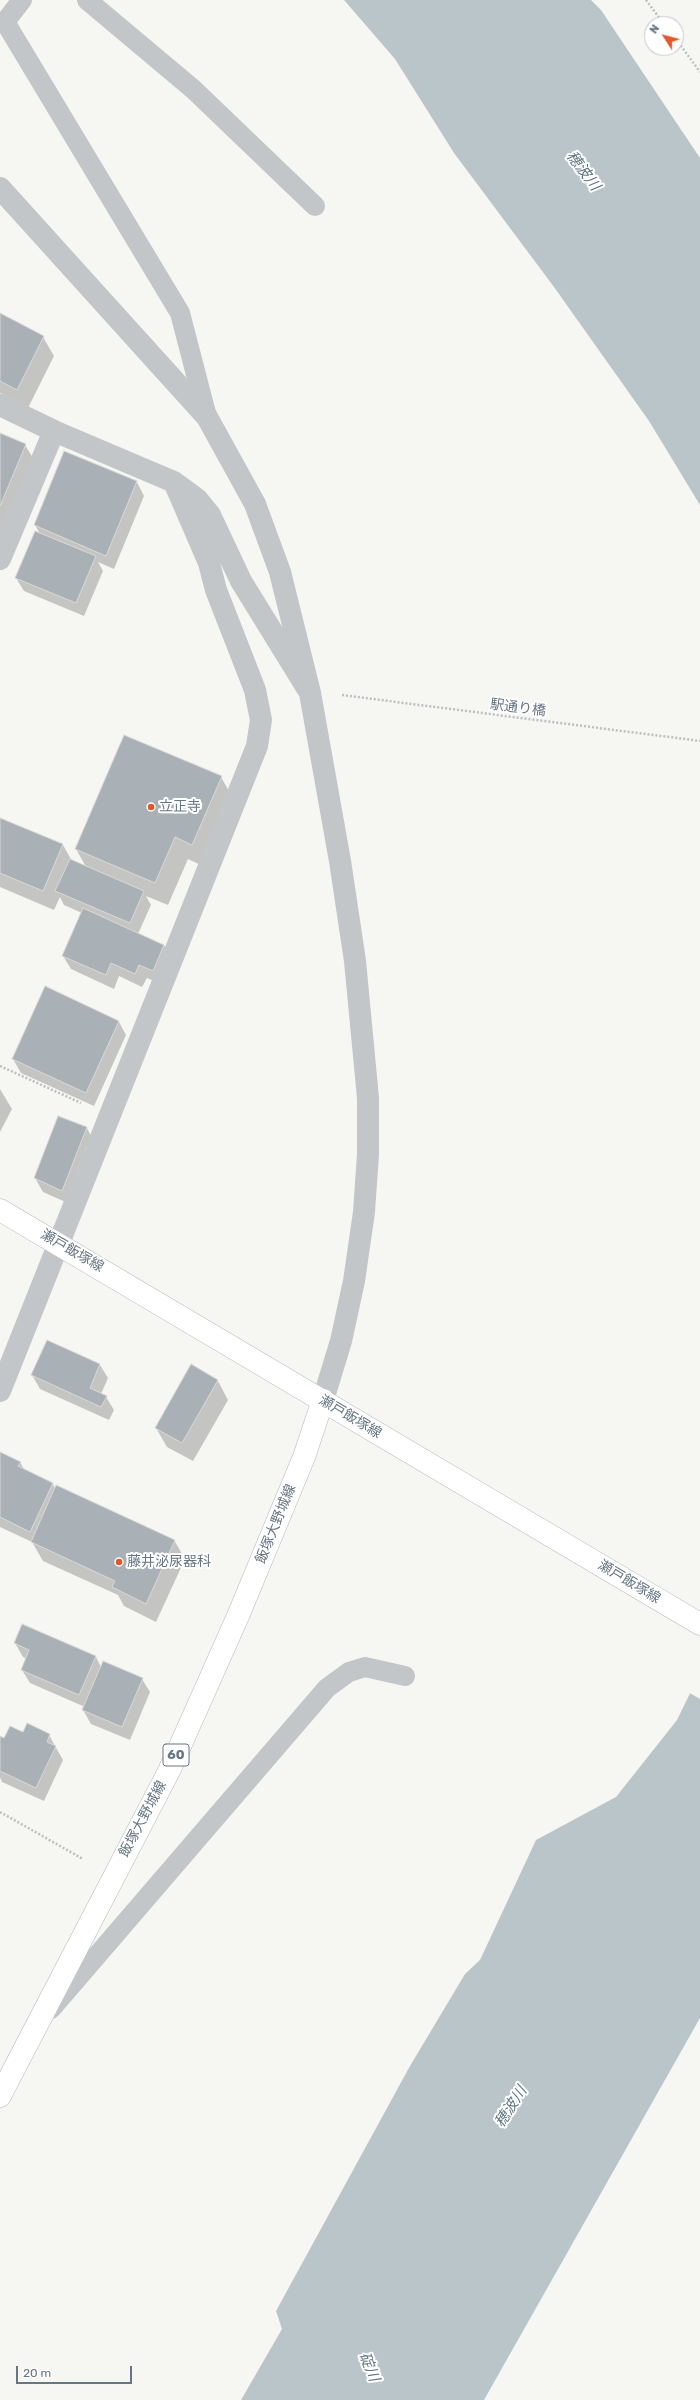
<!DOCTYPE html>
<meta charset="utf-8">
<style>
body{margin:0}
#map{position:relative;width:700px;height:2400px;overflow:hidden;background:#f6f7f3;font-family:Rubik,sans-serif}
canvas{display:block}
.north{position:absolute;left:644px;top:16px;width:40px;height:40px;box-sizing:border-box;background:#fff;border:1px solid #c2c8ce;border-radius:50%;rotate:306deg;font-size:11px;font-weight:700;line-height:16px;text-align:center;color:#667684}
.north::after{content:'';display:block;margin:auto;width:14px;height:18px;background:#e25828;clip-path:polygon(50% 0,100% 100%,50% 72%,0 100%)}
.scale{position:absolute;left:16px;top:2366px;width:116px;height:18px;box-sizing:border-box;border:2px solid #667684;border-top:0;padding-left:5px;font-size:12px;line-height:14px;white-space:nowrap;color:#667684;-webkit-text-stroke:3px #fff;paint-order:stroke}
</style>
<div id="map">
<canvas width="700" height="2400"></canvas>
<div class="north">N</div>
<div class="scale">20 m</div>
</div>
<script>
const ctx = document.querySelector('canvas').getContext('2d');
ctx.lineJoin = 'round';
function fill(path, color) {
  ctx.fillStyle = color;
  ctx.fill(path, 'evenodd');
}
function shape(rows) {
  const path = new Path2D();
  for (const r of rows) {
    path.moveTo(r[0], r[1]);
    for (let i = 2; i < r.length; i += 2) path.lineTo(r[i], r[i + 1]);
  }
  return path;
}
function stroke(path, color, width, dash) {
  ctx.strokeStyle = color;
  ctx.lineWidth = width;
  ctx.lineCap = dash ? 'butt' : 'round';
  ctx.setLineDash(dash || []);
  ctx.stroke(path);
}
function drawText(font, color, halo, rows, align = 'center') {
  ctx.font = font + ' Rubik,"Noto Sans JP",sans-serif';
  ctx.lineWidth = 4;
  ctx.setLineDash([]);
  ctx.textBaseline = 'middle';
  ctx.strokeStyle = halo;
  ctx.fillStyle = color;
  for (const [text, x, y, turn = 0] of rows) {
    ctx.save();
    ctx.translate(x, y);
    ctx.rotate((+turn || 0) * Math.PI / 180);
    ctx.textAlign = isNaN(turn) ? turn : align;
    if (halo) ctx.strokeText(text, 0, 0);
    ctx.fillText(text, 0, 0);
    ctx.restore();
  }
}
fill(shape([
 [344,0,591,0,601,10,700,158,700,505,649,421,554,287,454,153,395,59],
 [700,1673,700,2018,484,2400,241,2400,282,2329,276,2311,410,2066,465,1974,480,1960,536,1840,616,1797,677,1720]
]), '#bac5c9');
fill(shape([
 [700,1671,700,1699,688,1692]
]), '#f6f7f3');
fill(shape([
 [0,314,43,337,54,356,28,408,0,393],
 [0,434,25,445,33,458,0,538],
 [137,482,144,496,114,569,98,562,103,571,84,616,24,591,16,578,40,534,35,525],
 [221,777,234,800,205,867,188,859,168,905,146,896,151,905,138,934,164,945,172,959,161,984,147,978,142,987,119,976,114,989,71,969,63,956,82,913,64,905,60,897,54,910,0,887,0,819,63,845,72,861,86,867,76,849],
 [119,1022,126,1035,94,1106,21,1073,13,1059],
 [0,1089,12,1109,0,1132],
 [59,1117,87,1128,94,1142,70,1204,43,1192,35,1178],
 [47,1342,100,1365,108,1378,101,1394,106,1397,114,1410,109,1420,40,1389,32,1375],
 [218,1381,228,1400,193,1461,167,1447,156,1428],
 [0,1453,20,1462,25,1471,53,1484,55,1489,174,1540,185,1559,156,1622,124,1606,118,1595,43,1561,32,1542,0,1527],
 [23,1625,96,1657,101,1667,142,1679,150,1692,130,1740,91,1724,83,1710,85,1707,30,1683,22,1670,27,1659,23,1657,15,1643],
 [23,1734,49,1735,63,1760,44,1801,2,1782,0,1777,0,1737,5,1739]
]), '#0003');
const building = shape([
 [0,313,44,336,17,390,0,381,0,313],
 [0,433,26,444,0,506,0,433],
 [64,451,137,481,106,556,34,525,64,451],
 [35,531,96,556,76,603,15,578,35,531],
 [124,735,222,776,192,845,175,837,155,883,75,849,124,735],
 [0,818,63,844,43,891,0,873,0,818],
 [70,859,144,891,130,923,55,891,70,859],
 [83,908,164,945,153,971,139,965,135,974,111,963,106,975,62,956,83,908],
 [45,986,119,1021,86,1093,12,1059,45,986],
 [58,1116,87,1127,62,1191,34,1178,58,1116],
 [47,1340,100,1364,90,1388,107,1396,101,1407,31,1375,47,1340],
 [191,1364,218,1380,182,1443,155,1428,191,1364],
 [0,1452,21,1462,18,1466,53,1483,30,1532,0,1517,0,1452],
 [56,1485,175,1540,146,1604,112,1587,115,1581,31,1542,56,1485],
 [22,1624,96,1656,79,1695,21,1670,29,1650,14,1643,22,1624],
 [103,1661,143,1678,122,1727,82,1710,103,1661],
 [27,1723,50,1734,47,1742,56,1746,36,1788,0,1771,0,1736,4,1738,10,1726,23,1732,27,1723]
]);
fill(building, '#a9b1b6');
stroke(building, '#d8d8d6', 1);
const secondary = shape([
 [0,1210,700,1624]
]);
const primary = shape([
 [0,2096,169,1771,238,1616,304,1457,323,1400]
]);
stroke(secondary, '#b4b9be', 23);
stroke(primary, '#b5b9bd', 23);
stroke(shape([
 [646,0,664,24],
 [676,39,700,72],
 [342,695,700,741],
 [0,1066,81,1103],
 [0,1812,83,1859]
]), '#bcbec0', 2.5, [2, 2]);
stroke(shape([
 [22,0,5,22,180,313,207,417],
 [87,0,193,89,315,206],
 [51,2009,327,1688,349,1672,365,1667,405,1676]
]), '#c2c6c9', 20);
stroke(shape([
 [0,405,54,431,174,482,197,499,210,515,241,581,307,688],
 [0,559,54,431],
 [0,1391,257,746,261,720,255,690,216,590,209,563,174,482]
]), '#c2c6c9', 22);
stroke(shape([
 [0,188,207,417,255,504,280,572,310,693,340,861,355,961,368,1098,368,1154,364,1212,354,1281,341,1341,323,1400]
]), '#c2c6c9', 22);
stroke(secondary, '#fff', 22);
stroke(primary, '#fff', 22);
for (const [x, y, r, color] of [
 [151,807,4,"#e25828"],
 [119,1562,4,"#e25828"]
]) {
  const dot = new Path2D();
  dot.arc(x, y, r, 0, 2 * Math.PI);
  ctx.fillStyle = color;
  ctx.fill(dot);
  stroke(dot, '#fff', 1.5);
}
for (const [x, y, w] of [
 [176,1755,26]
]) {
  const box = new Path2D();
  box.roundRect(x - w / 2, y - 11, w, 22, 3);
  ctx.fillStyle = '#fff';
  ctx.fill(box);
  stroke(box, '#667684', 1);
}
drawText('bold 13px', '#667684', null, [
 ["60",176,1755]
]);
drawText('14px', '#667684', '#fff', [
 ["駅通り橋",518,708,7],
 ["瀬戸飯塚線",72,1251,30],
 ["瀬戸飯塚線",350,1417,31],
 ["飯塚大野城線",276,1524,-68],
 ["瀬戸飯塚線",629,1582,31],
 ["飯塚大野城線",143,1819,-62]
]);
drawText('14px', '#667684', '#fff', [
 ["立正寺",159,807],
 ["藤井泌尿器科",127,1562]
], 'left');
drawText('italic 15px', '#627780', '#fff', [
 ["穂波川",583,171,53],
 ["穂波川",511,2107,-57],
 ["碇川",369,2367,68]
]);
</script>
